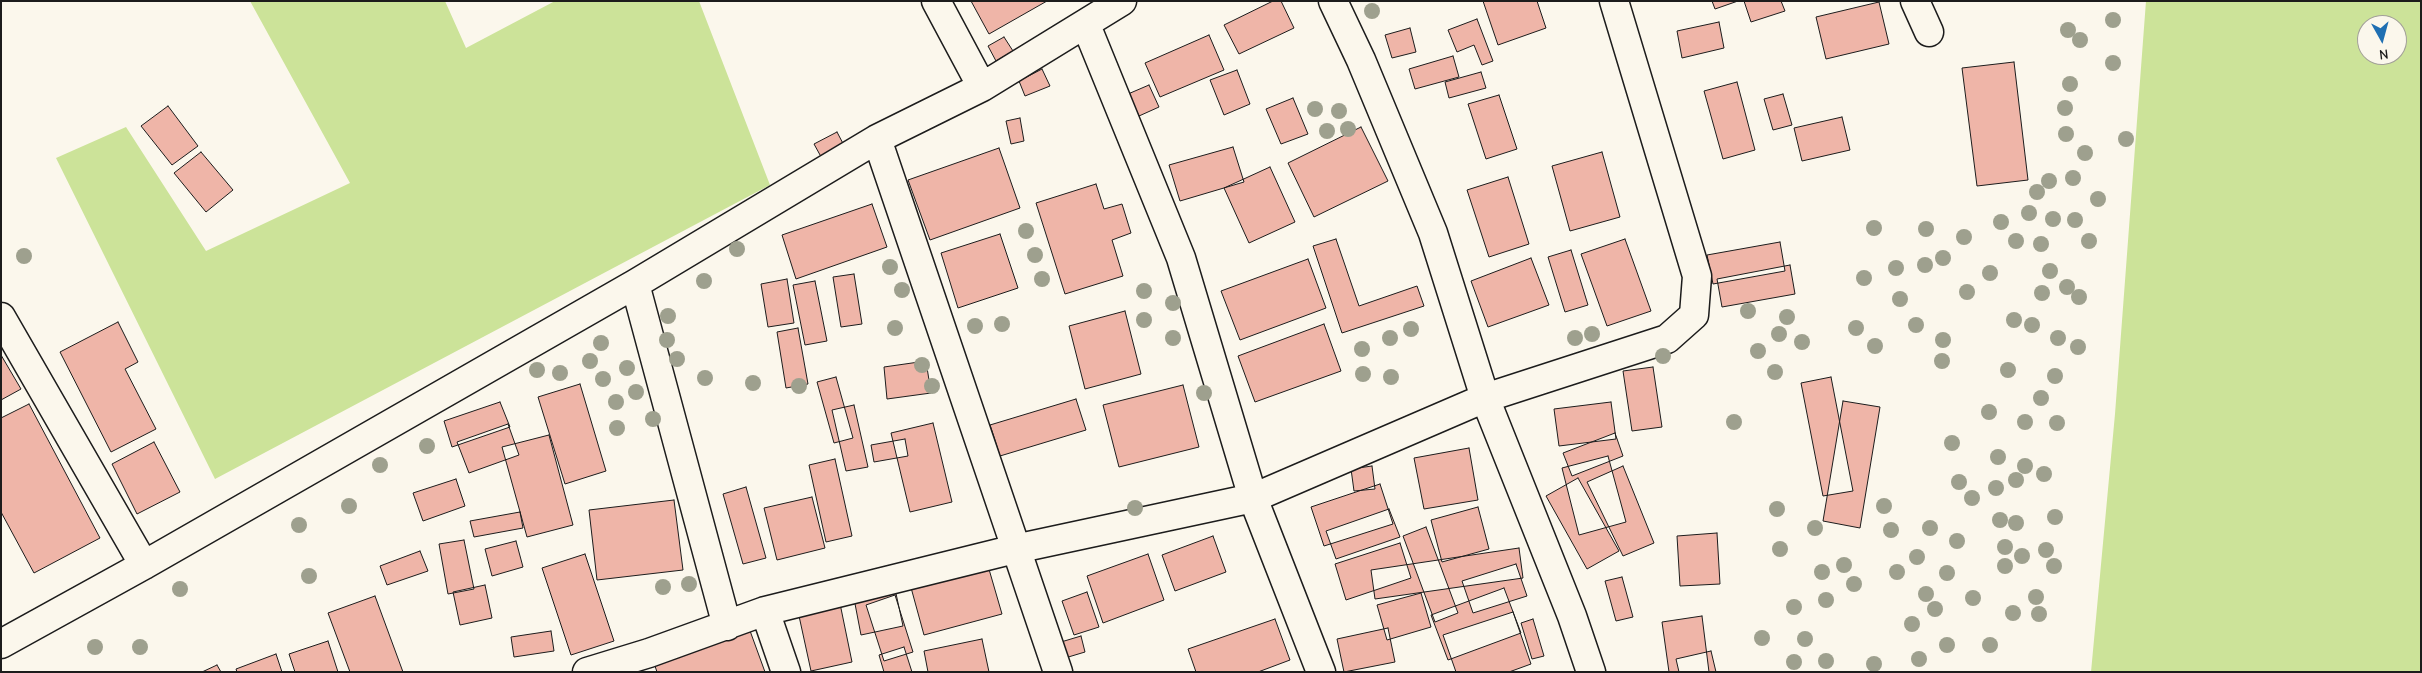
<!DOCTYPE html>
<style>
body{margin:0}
#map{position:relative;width:2422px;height:673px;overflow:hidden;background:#fbf7ec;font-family:"Comic Neue",sans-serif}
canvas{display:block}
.frame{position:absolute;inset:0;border:2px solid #1c1c1c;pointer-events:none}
.north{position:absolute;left:2357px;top:15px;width:50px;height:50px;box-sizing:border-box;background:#fbf7ec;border:1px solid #a29f99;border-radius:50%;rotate:173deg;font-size:14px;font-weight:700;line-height:20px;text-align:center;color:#1c1c1c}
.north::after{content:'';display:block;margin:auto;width:18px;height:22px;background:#1f6fb2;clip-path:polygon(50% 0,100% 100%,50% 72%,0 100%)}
</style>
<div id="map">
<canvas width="2422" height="673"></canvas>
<div class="frame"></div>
<div class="north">N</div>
</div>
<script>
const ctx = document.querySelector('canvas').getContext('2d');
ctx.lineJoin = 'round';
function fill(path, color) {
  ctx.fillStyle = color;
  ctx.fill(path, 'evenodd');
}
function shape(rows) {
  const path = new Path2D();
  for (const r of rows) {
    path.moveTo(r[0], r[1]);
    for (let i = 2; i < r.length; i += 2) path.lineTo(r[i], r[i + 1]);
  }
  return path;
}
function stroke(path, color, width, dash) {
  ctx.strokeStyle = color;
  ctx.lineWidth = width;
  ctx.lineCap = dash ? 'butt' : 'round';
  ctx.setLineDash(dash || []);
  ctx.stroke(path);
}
fill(shape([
 [250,1,445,1,466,48,555,1,699,1,770,185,215,479,56,158,126,127,206,251,350,183],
 [2146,1,2421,1,2421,672,2091,672,2115,414],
 [2367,25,2397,25,2397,55,2367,55]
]), '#cce399');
const building = shape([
 [971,1,1047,1,989,34,971,1],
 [1273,1,1281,1,1294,28,1239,54,1224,25,1273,1],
 [1483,1,1537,1,1546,28,1498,45,1483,1],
 [1712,1,1738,1,1715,9,1712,1],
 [1744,1,1781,1,1785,11,1751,22,1744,1],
 [1879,2,1889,44,1826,59,1816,17,1879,2],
 [1477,19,1493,61,1482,65,1474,45,1457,52,1448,30,1477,19],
 [1719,22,1724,48,1682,58,1677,31,1719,22],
 [1410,28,1416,52,1392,58,1385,35,1410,28],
 [1209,35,1224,70,1160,97,1145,63,1209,35],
 [1004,37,1013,51,996,61,988,46,1004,37],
 [1453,56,1459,77,1415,89,1409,69,1453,56],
 [2014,62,2028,180,1977,186,1962,68,2014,62],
 [1042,69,1050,86,1025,96,1019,81,1042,69],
 [1237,70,1250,104,1224,115,1210,80,1237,70],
 [1481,72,1486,88,1449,98,1445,82,1481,72],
 [1737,82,1755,150,1723,159,1704,91,1737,82],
 [1149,85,1159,107,1139,116,1128,94,1149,85],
 [1783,94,1792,125,1773,130,1764,99,1783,94],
 [1499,95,1517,149,1486,159,1468,104,1499,95],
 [1293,98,1308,134,1281,144,1266,109,1293,98],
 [168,106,198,146,172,165,141,126,168,106],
 [1842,117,1850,150,1802,161,1794,128,1842,117],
 [1020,118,1024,141,1011,144,1006,121,1020,118],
 [1361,127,1388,181,1314,217,1288,163,1361,127],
 [837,132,848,153,825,164,814,144,837,132],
 [1233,147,1244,182,1180,201,1169,165,1233,147],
 [999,148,1020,208,930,240,908,180,999,148],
 [201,152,233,190,206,212,174,173,201,152],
 [1602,152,1620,217,1570,231,1552,166,1602,152],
 [1270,167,1295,222,1249,243,1224,188,1270,167],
 [1508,177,1529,244,1489,257,1467,190,1508,177],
 [1096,184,1104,209,1122,204,1131,233,1112,240,1123,276,1065,294,1036,203,1096,184],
 [872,204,887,247,796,279,782,235,872,204],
 [1000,234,1018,288,958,308,941,253,1000,234],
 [1336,239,1359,306,1417,286,1424,306,1342,333,1313,246,1336,239],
 [1625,239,1651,311,1607,326,1581,254,1625,239],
 [1780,242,1785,271,1713,284,1707,255,1780,242],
 [1571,250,1588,305,1565,312,1548,257,1571,250],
 [1531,258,1549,305,1488,327,1471,281,1531,258],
 [1308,259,1326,308,1240,340,1221,291,1308,259],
 [1790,265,1795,294,1722,307,1717,279,1790,265],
 [854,274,862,324,841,327,833,277,854,274],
 [787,279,794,323,768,327,761,284,787,279],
 [815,281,827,341,805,345,793,285,815,281],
 [1125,311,1141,374,1085,389,1069,326,1125,311],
 [118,322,138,362,125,369,156,429,111,452,60,352,118,322],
 [1324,324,1341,371,1255,402,1238,356,1324,324],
 [798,328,808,384,786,388,777,332,798,328],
 [1,355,21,389,1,400,1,355],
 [926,361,931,393,887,399,884,367,926,361],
 [1653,367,1662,427,1632,431,1623,371,1653,367],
 [836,377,853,438,834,443,817,382,836,377],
 [1831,377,1853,491,1823,496,1801,383,1831,377],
 [580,384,606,471,565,484,538,397,580,384],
 [1183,385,1199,447,1119,467,1103,405,1183,385],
 [1076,399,1086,430,1000,456,990,425,1076,399],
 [1843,401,1880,407,1860,528,1823,521,1843,401],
 [500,402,510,427,452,447,444,421,500,402],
 [1611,402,1616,439,1559,446,1554,409,1611,402],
 [29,404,100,538,34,573,1,512,1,418,29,404],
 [854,405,868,467,846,471,832,410,854,405],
 [933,423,952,502,910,512,891,433,933,423],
 [508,424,519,455,469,473,457,442,508,424],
 [1615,433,1623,456,1572,476,1563,453,1615,433],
 [549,435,573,525,527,537,502,447,549,435],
 [905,439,908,456,874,462,871,445,905,439],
 [154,442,180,492,137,514,112,464,154,442],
 [1469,448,1478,500,1424,509,1414,458,1469,448],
 [1608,456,1626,522,1579,535,1562,468,1608,456],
 [835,459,852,536,826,542,809,465,835,459],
 [1372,466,1375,489,1354,491,1351,469,1372,466],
 [1623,466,1654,543,1623,556,1587,482,1623,466],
 [1578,478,1619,551,1587,569,1546,496,1578,478],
 [456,479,465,506,423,521,413,493,456,479],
 [1380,484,1393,524,1324,546,1311,507,1380,484],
 [746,487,766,558,743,564,723,494,746,487],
 [812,497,825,548,777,560,764,508,812,497],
 [674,500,683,570,597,580,589,510,674,500],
 [1478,507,1489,549,1442,562,1431,520,1478,507],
 [1389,509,1400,537,1336,559,1326,531,1389,509],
 [520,512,523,528,474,537,470,521,520,512],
 [1426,527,1458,613,1435,622,1403,536,1426,527],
 [1717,533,1720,584,1680,586,1677,536,1717,533],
 [1213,536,1226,572,1175,591,1162,555,1213,536],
 [464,540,474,589,448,594,439,544,464,540],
 [516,541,523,567,492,576,485,549,516,541],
 [1400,543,1411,578,1346,600,1335,564,1400,543],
 [1519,548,1523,578,1375,599,1371,570,1519,548],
 [420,551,428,571,387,585,380,566,420,551],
 [984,552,1002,614,924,635,907,573,984,552],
 [585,554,614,641,571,655,542,568,585,554],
 [1148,554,1164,600,1103,623,1087,576,1148,554],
 [1516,564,1527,596,1473,613,1462,581,1516,564],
 [892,575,903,626,861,635,851,583,892,575],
 [1622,577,1633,617,1616,621,1605,581,1622,577],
 [836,584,852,662,811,671,794,593,836,584],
 [485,585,492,618,460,625,453,592,485,585],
 [1504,588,1521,633,1448,660,1431,615,1504,588],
 [1087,592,1099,627,1074,635,1062,601,1087,592],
 [1421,593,1431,627,1387,640,1377,605,1421,593],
 [895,595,913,652,884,661,866,605,895,595],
 [375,596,403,672,350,672,328,613,375,596],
 [1513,612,1531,664,1509,672,1456,672,1443,635,1513,612],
 [1702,616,1709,672,1669,672,1662,622,1702,616],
 [745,617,765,672,657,672,650,651,745,617],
 [1275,619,1290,660,1258,672,1196,672,1188,649,1275,619],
 [1533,619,1544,656,1532,659,1521,623,1533,619],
 [1388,628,1395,662,1344,672,1337,639,1388,628],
 [551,631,554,651,514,657,511,637,551,631],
 [1081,636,1085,652,1065,658,1061,642,1081,636],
 [982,639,989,672,928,672,924,651,982,639],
 [328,641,338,672,295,672,289,654,328,641],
 [904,647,912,672,884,672,879,655,904,647],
 [1711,651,1716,672,1679,672,1676,659,1711,651],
 [276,654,282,672,237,672,236,669,276,654],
 [217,665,221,672,202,672,217,665]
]);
fill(building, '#efb5a8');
stroke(building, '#1c1c1c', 1);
const street = shape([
 [936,1,982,87],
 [1333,1,1361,60,1433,233,1485,398,1572,616,1591,672],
 [1915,1,1929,32],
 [1086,25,1181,258,1253,498,1321,672],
 [877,139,1058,672],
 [635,284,727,626],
 [1,317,144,565],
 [765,611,786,672],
 [1,644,144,565,635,284,877,139,982,87,1122,1],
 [587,672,649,653,765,611,1015,549,1253,498,1485,398,1667,339,1694,315,1697,276,1614,1]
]);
stroke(street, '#1c1c1c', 31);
stroke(street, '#fbf7ec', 28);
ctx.fillStyle = '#9ea08e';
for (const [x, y] of [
 [1372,11],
 [2113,20],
 [2068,30],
 [2080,40],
 [2113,63],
 [2070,84],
 [2065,108],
 [1315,109],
 [1339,111],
 [1348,129],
 [1327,131],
 [2066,134],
 [2126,139],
 [2085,153],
 [2073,178],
 [2049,181],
 [2037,192],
 [2098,199],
 [2029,213],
 [2053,219],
 [2075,220],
 [2001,222],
 [1874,228],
 [1926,229],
 [1026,231],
 [1964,237],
 [2016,241],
 [2089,241],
 [2041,244],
 [737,249],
 [1035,255],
 [24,256],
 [1943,258],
 [1925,265],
 [890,267],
 [1896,268],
 [2050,271],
 [1990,273],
 [1864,278],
 [1042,279],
 [704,281],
 [2067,287],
 [902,290],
 [1144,291],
 [1967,292],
 [2042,293],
 [2079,297],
 [1900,299],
 [1173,303],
 [1748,311],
 [668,316],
 [1787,317],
 [1144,320],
 [2014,320],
 [1002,324],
 [1916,325],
 [2032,325],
 [975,326],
 [895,328],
 [1856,328],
 [1411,329],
 [1592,334],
 [1779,334],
 [1173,338],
 [1390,338],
 [1575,338],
 [2058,338],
 [667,340],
 [1943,340],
 [1802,342],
 [601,343],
 [1875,346],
 [2078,347],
 [1362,349],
 [1758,351],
 [1663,356],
 [677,359],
 [590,361],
 [1942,361],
 [922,365],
 [627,368],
 [537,370],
 [2008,370],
 [1775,372],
 [560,373],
 [1363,374],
 [2055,376],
 [1391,377],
 [705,378],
 [603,379],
 [753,383],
 [799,386],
 [932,386],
 [636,392],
 [1204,393],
 [2041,398],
 [616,402],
 [1989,412],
 [653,419],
 [1734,422],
 [2025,422],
 [2057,423],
 [617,428],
 [1952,443],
 [427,446],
 [1998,457],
 [380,465],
 [2025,466],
 [2044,474],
 [2016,480],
 [1959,482],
 [1996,488],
 [1972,498],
 [349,506],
 [1884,506],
 [1135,508],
 [1777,509],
 [2055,517],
 [2000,520],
 [2016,523],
 [299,525],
 [1815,528],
 [1930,528],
 [1891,530],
 [1957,541],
 [2005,547],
 [1780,549],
 [2046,550],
 [2022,556],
 [1917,557],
 [1844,565],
 [2005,566],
 [2054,566],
 [1822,572],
 [1897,572],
 [1947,573],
 [309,576],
 [689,584],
 [1854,584],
 [663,587],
 [180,589],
 [1926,594],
 [2036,597],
 [1973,598],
 [1826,600],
 [1794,607],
 [1935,609],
 [2013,613],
 [2039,614],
 [1912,624],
 [1762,638],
 [1805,639],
 [1947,645],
 [1990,645],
 [95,647],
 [140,647],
 [1919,659],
 [1826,661],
 [1794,662],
 [1874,664]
]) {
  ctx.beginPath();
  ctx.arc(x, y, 8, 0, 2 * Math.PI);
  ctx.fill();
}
</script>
